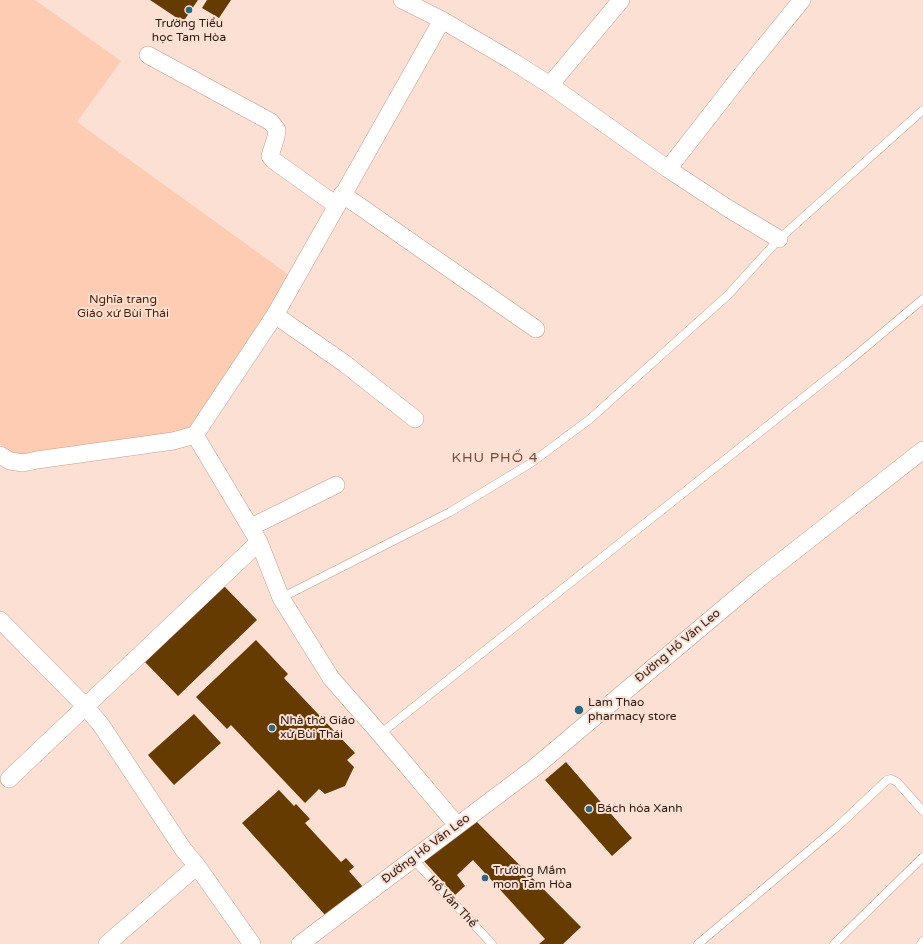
<!DOCTYPE html>
<meta charset="utf-8">
<style>
body{margin:0}
canvas{display:block;background:#fce0d3}
</style>
<canvas width="923" height="944"></canvas>
<script>
const ctx = document.querySelector('canvas').getContext('2d');
ctx.lineJoin = 'round';
function fill(path, color) {
  ctx.fillStyle = color;
  ctx.fill(path, 'evenodd');
}
function shape(rows) {
  const path = new Path2D();
  for (const r of rows) {
    path.moveTo(r[0], r[1]);
    for (let i = 2; i < r.length; i += 2) path.lineTo(r[i], r[i + 1]);
  }
  return path;
}
function stroke(path, color, width, dash) {
  ctx.strokeStyle = color;
  ctx.lineWidth = width;
  ctx.lineCap = dash ? 'butt' : 'round';
  ctx.setLineDash(dash || []);
  ctx.stroke(path);
}
function drawText(font, color, halo, rows, align = 'center') {
  ctx.font = font + ' "Varela Round",sans-serif';
  ctx.lineWidth = 4;
  ctx.setLineDash([]);
  ctx.textBaseline = 'middle';
  ctx.strokeStyle = halo;
  ctx.fillStyle = color;
  for (const [text, x, y, turn = 0] of rows) {
    ctx.save();
    ctx.translate(x, y);
    ctx.rotate((+turn || 0) * Math.PI / 180);
    ctx.textAlign = isNaN(turn) ? turn : align;
    if (halo) ctx.strokeText(text, 0, 0);
    ctx.fillText(text, 0, 0);
    ctx.restore();
  }
}
fill(shape([
 [0,0,35,0,121,61,77,122,289,275,268,311,189,430,168,434,22,457,14,454,0,444]
]), '#fecbb3');
fill(shape([
 [150,0,198,0,183,22],
 [207,0,231,0,219,18,202,8],
 [223,585,257,620,178,696,144,661],
 [256,640,288,674,284,678,355,753,347,760,354,767,345,786,325,794,319,789,305,803,231,725,227,729,196,697],
 [194,714,221,743,174,785,148,755],
 [566,762,632,838,612,856,545,780],
 [279,790,294,806,296,804,310,819,305,823,341,862,346,858,354,867,349,871,363,887,326,916,242,823],
 [475,820,581,927,563,944,539,944,545,939,473,860,457,875,465,886,455,895,423,860]
]), '#653b01');
const lane = shape([
 [281,598,450,512,531,463,590,419,728,295,779,239,923,110],
 [380,734,848,362,923,299],
 [413,859,492,944],
 [698,944,837,827,887,780,891,779,897,782,923,811],
 [834,944,923,857],
 [921,944,923,941]
]);
const street = shape([
 [402,0,442,20],
 [148,55,271,122,277,130,276,137,270,156,273,160,336,205],
 [550,85,621,0],
 [668,169,746,69,802,0],
 [342,194,536,329],
 [275,315,344,363,415,419],
 [195,435,259,542,281,598,331,678,380,734,457,825],
 [0,455,10,461,23,463,37,460,173,441,195,435,275,315,442,20,512,61,550,85,668,169,729,209,779,239],
 [251,527,336,485],
 [0,620,85,706,101,725,183,849,197,866,252,944],
 [9,779,259,542],
 [107,944,197,866],
 [300,944,534,768,755,582,923,450]
]);
stroke(lane, '#c89d89', 9);
stroke(street, '#c89d89', 18);
stroke(lane, '#fff', 8);
stroke(street, '#fff', 17);
for (const [x, y, r, color] of [
 [189,10,4,"#2b677e"],
 [579,710,5,"#2b677e"],
 [272,728,4,"#2b677e"],
 [589,809,4,"#2b677e"],
 [485,878,4,"#2b677e"]
]) {
  const dot = new Path2D();
  dot.arc(x, y, r, 0, 2 * Math.PI);
  ctx.fillStyle = color;
  ctx.fill(dot);
  stroke(dot, '#fce0d3', 1.5);
}
drawText('12px', '#2b1b13', '#fce0d3', [
 ["Trường Tiểu",189,24,"center"],
 ["học Tam Hòa",189,38,"center"],
 ["Lam Thao",588,703],
 ["pharmacy store",588,717],
 ["Nhà thờ Giáo",280,721],
 ["xứ Bùi Thái",280,735],
 ["Bách hóa Xanh",597,809],
 ["Trường Mầm",493,871],
 ["mon Tam Hòa",493,885]
], 'left');
drawText('12px', '#501f02', '#fce0d3', [
 ["Nghĩa trang",123,300],
 ["Giáo xứ Bùi Thái",123,314]
]);
drawText('12px', '#2b1b13', '#fce0d3', [
 ["Đường Hồ Văn Leo",678,646,-40],
 ["Đường Hồ Văn Leo",426,849,-37],
 ["Hồ Văn Thể",452,902,47]
]);
ctx.letterSpacing = '1px';
drawText('14px', '#734e3c', '#fce0d3', [
 ["KHU PHỐ 4",495,458]
]);
ctx.letterSpacing = '0px';
</script>
